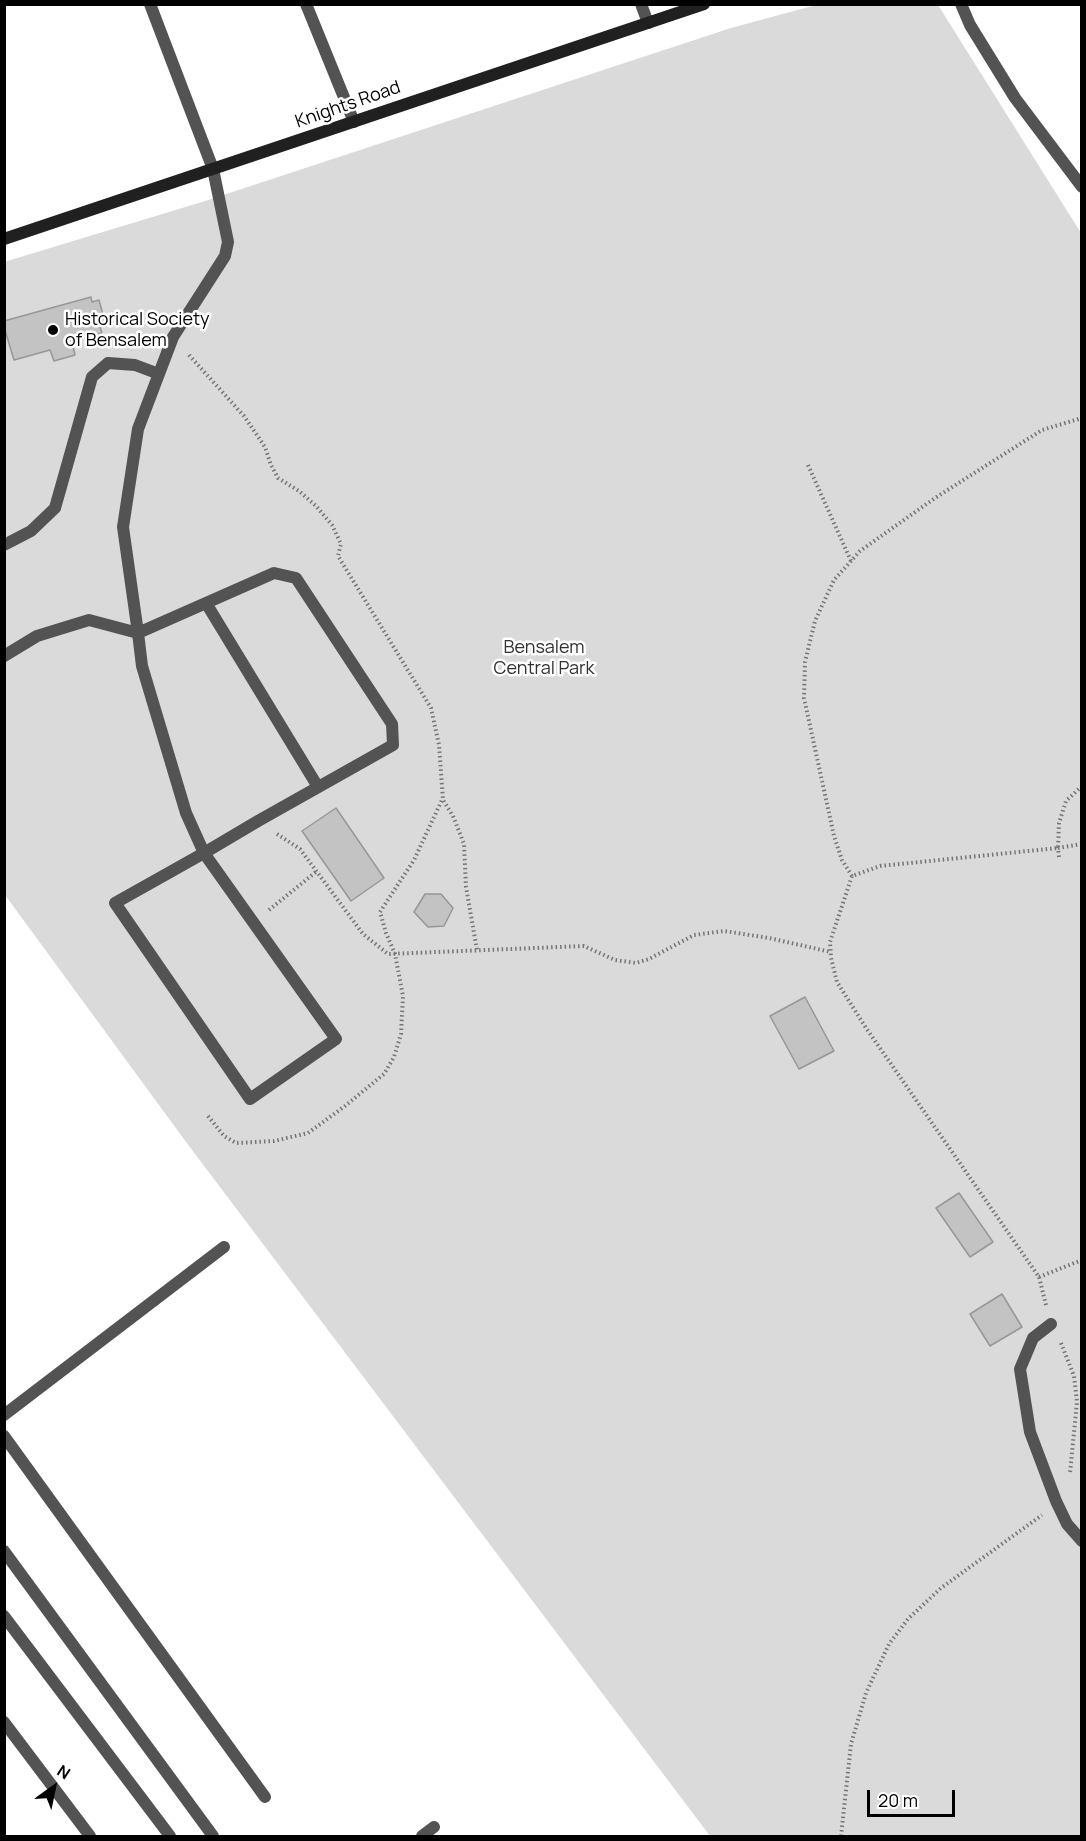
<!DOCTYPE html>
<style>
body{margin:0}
#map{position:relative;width:1086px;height:1841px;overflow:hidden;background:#fff;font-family:Manrope,sans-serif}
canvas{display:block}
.frame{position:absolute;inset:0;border:6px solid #000;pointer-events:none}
.north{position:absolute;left:24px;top:1757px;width:60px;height:60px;-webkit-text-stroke:4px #fff;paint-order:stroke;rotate:33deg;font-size:16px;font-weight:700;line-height:24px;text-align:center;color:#000}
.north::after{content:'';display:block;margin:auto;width:21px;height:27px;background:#000;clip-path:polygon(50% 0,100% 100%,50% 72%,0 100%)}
.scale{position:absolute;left:867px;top:1790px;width:88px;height:27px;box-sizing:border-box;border:3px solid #000;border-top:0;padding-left:8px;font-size:18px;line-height:21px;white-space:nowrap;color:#000;-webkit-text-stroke:4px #fff;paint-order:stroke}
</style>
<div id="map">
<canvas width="1086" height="1841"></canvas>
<div class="frame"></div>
<div class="north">N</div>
<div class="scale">20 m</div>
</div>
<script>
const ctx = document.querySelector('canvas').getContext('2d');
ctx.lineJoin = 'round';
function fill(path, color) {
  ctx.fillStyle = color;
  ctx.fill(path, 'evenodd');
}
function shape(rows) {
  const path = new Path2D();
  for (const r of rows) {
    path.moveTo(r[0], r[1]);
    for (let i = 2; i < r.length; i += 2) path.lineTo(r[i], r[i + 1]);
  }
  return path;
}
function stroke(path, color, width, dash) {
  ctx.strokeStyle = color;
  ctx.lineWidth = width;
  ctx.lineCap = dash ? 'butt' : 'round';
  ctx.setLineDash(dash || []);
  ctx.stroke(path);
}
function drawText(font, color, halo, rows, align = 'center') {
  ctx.font = font + ' Manrope,sans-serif';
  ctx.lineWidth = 5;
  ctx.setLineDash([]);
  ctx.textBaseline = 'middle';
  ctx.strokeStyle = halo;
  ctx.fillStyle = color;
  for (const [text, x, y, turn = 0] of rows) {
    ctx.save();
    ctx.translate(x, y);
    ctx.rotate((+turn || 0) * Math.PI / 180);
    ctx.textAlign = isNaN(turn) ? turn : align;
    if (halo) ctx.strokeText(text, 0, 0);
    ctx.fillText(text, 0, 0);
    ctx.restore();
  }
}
fill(shape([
 [816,5,938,5,1081,233,1081,1836,710,1836,189,1146,5,895,4,262,202,202,731,28]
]), '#dadada');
const building = shape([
 [91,297,92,302,99,300,106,326,100,327,102,333,72,342,75,355,54,361,50,350,14,360,4,327,4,321,91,297],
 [336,808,384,878,351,901,302,831,336,808],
 [425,894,441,894,453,908,444,926,428,927,414,912,425,894],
 [805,997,834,1051,799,1069,770,1016,805,997],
 [959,1193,993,1242,970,1257,936,1208,959,1193],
 [1002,1294,1022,1327,990,1346,970,1314,1002,1294]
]);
fill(building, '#c3c3c3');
stroke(building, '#979797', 1.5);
stroke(shape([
 [189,355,244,416,265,447,271,465,278,478,299,491,316,506,332,525,341,544,338,556,431,708,439,745,443,800,453,816,464,844,466,887,477,950],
 [808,465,851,561],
 [277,834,300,849,363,934,388,954,584,946,615,960,636,963,649,959,694,935,724,931,769,938,831,952],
 [1059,857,1058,848,1082,844],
 [852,876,842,860,834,836,804,698,805,662,815,621,834,580,860,551,935,498,1042,430,1082,418],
 [269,910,317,871],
 [208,1116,224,1136,236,1143,274,1141,308,1133,345,1106,384,1074,394,1057,401,1034,403,996,395,954,386,933,380,912,414,860,442,800],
 [1039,1277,1082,1260],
 [1046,1305,1039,1277,866,1028,837,982,831,958,830,942,852,876,880,866,1058,848,1059,823,1066,801,1082,786],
 [1061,1343,1074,1376,1077,1402,1070,1473],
 [841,1836,851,1744,866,1693,889,1644,908,1619,941,1588,1042,1515]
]), '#757575', 4, [1.5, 3]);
stroke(shape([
 [306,4,354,122],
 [641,4,648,23],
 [4,545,31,531,55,508,92,377,108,363,135,365,159,374],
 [206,603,318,787],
 [4,656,37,636,89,620,138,633,274,573,296,578,392,724,393,745,258,821,204,853,115,903,250,1099,336,1039,204,853,186,813,142,666,138,633,123,527,138,429,173,337,225,256,228,242,213,169,150,4],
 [1051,1324,1033,1338,1020,1369,1030,1432,1056,1501,1067,1524,1082,1541]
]), '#535353', 12);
stroke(shape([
 [961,4,970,25,1015,98,1082,187],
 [4,1415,224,1247],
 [4,1436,265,1797],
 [4,1551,213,1836],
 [4,1616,170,1836],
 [4,1722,90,1836],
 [422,1836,434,1827]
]), '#535353', 12);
stroke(shape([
 [4,239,704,4]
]), '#202020', 12);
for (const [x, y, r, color] of [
 [53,330,6,"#000"]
]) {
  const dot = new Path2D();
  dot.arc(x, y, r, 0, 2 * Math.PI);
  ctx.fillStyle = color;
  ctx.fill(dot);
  stroke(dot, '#fff', 2);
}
drawText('18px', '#000', '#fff', [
 ["Knights Road",348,105,-19]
]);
drawText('18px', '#000', '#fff', [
 ["Historical Society",65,320],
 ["of Bensalem",65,341]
], 'left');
drawText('18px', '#313131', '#fff', [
 ["Bensalem",544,648],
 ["Central Park",544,669]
]);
</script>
